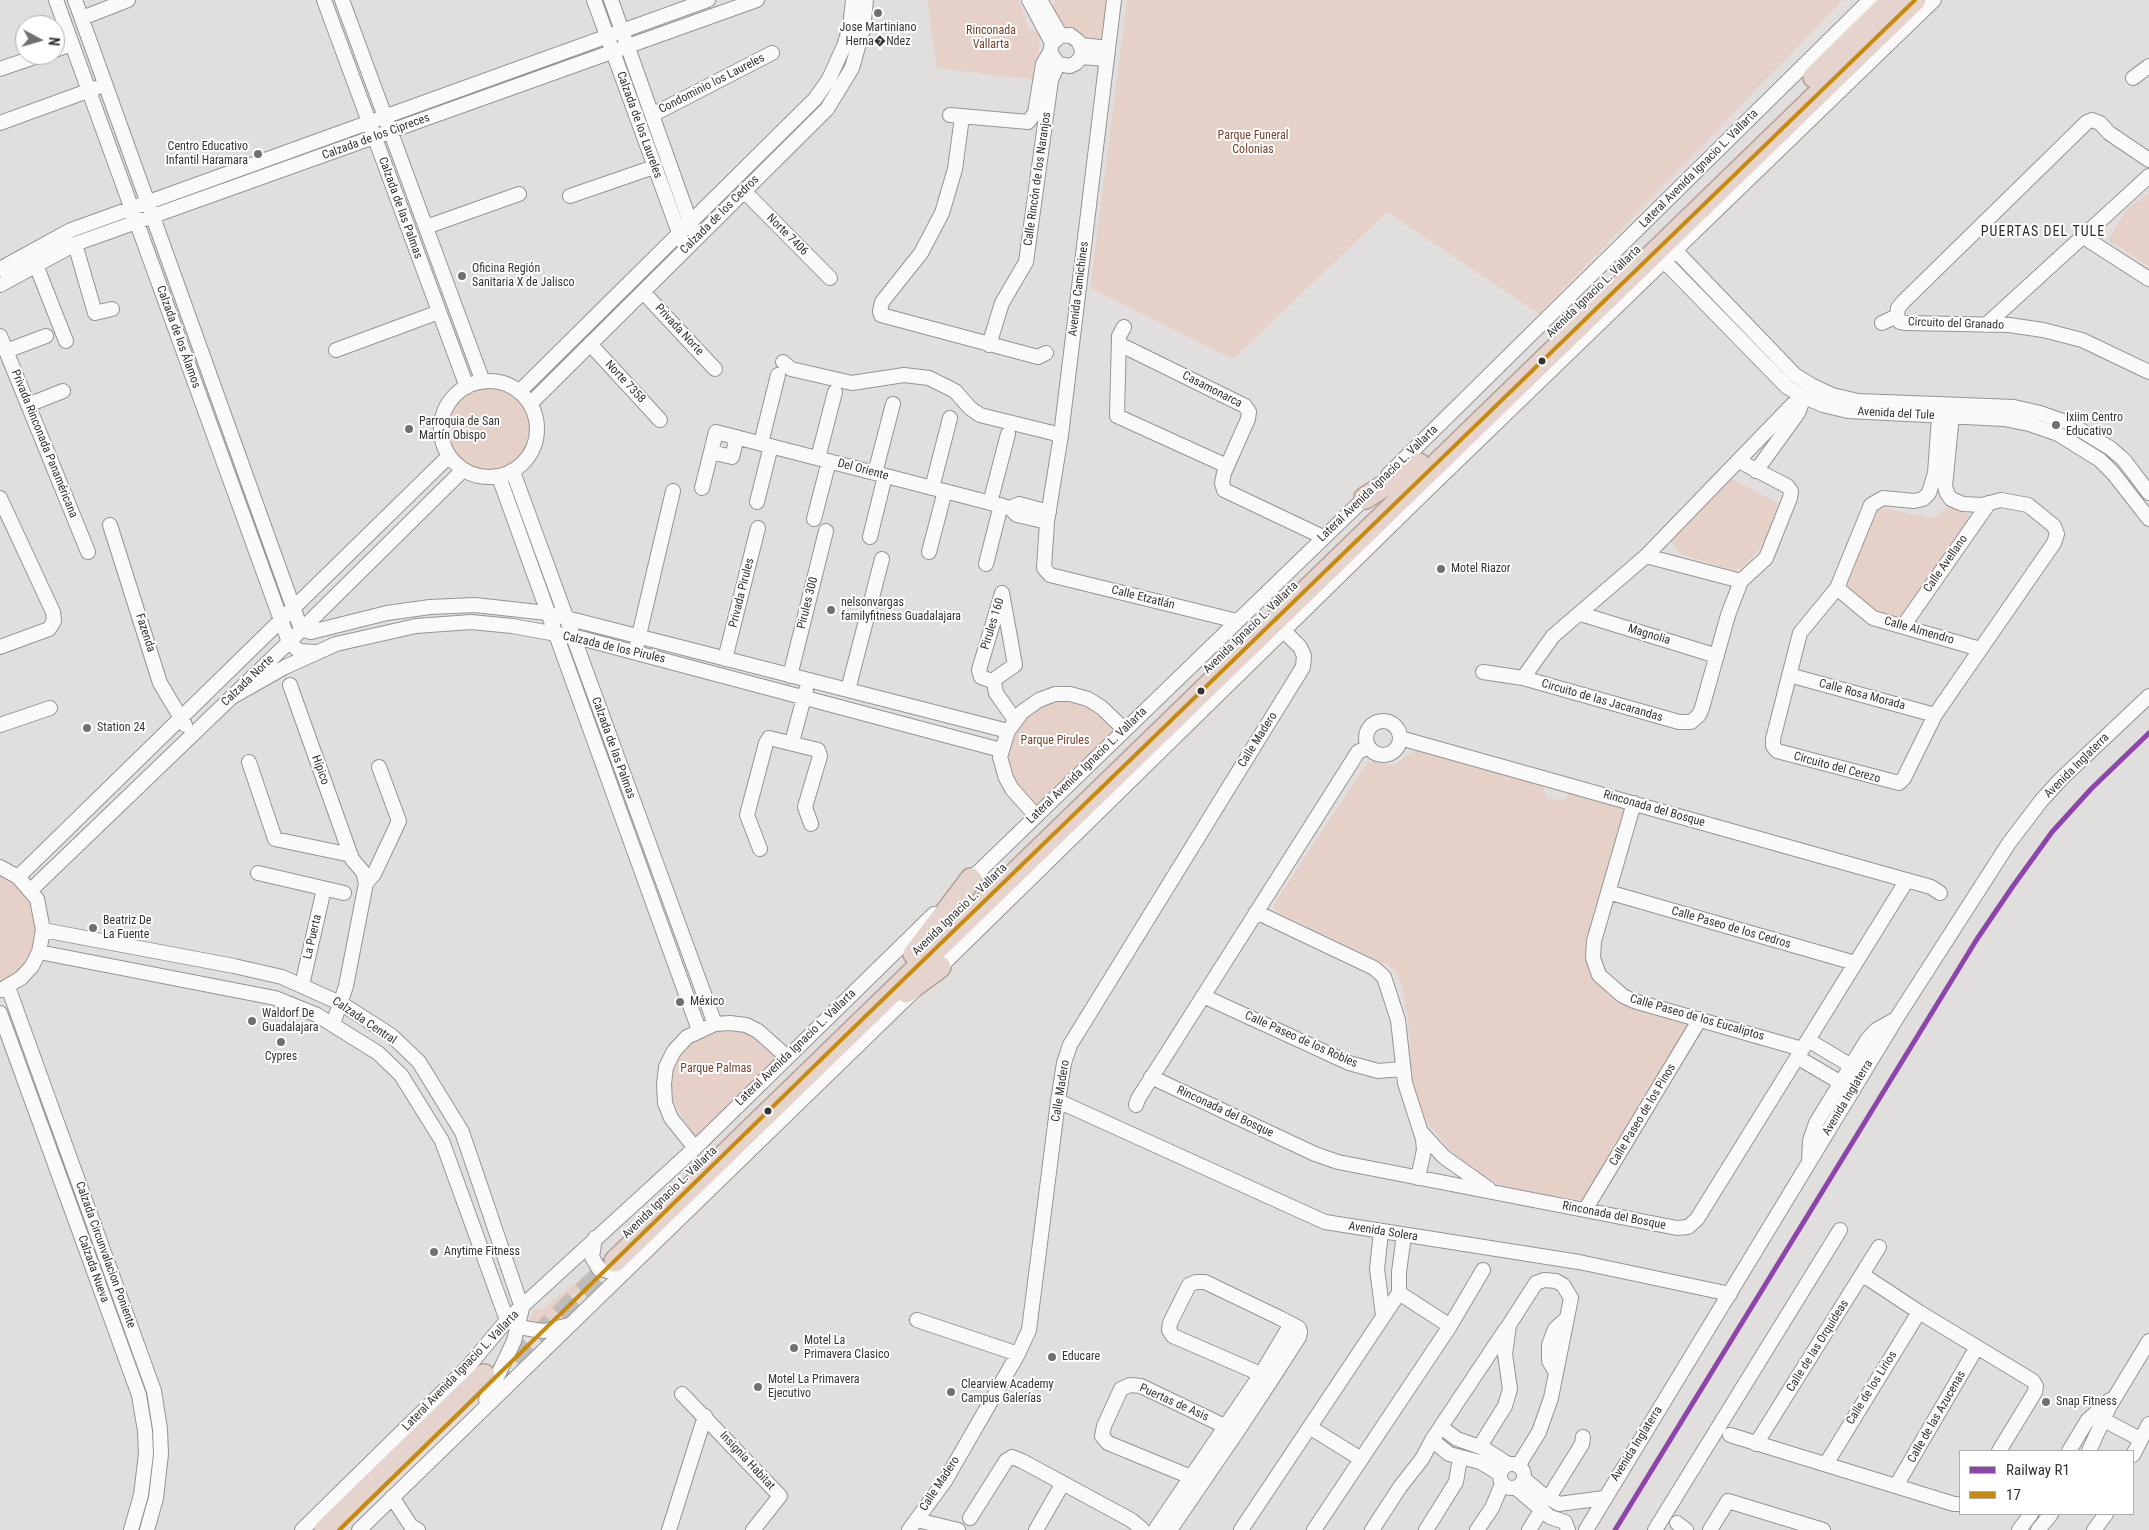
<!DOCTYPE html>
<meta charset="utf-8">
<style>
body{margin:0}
#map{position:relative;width:2149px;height:1530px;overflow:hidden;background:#e1dfdd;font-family:"Roboto Condensed",sans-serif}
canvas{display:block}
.legend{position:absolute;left:1959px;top:1450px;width:175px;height:65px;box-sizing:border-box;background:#fff;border:1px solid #afaead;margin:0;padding:6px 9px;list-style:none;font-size:15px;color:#363433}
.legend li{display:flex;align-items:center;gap:10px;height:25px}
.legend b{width:25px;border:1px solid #afaead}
.north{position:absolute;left:15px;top:15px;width:50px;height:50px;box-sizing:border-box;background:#fff;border:1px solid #afaead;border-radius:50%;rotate:96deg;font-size:14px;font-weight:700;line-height:20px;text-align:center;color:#363433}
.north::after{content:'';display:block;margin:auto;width:18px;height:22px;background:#72706e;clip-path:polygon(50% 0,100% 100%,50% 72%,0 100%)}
</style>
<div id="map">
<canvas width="2149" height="1530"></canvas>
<ul class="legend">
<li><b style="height:6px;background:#8e44ad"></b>Railway R1</li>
<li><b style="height:6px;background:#c78a0d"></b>17</li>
</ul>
<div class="north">N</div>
</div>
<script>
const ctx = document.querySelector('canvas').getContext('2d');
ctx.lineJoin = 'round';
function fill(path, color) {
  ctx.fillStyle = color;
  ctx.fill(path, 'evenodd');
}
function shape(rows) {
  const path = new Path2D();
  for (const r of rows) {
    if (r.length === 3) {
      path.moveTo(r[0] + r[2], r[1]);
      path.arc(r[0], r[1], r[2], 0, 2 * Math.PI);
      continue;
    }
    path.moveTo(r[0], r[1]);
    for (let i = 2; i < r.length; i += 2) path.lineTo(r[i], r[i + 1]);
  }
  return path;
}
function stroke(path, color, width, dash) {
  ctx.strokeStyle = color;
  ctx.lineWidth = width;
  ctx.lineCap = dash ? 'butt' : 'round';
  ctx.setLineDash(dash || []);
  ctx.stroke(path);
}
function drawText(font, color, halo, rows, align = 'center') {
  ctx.font = font + ' "Roboto Condensed",sans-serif';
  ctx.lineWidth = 4;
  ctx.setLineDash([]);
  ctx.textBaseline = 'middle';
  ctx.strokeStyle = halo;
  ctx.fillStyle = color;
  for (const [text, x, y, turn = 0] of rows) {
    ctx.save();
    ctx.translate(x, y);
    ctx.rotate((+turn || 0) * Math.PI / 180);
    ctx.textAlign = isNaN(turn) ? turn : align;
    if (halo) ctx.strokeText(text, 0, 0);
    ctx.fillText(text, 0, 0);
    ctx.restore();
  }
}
fill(shape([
 [927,0,1019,0,1029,30,1038,31,1040,37,1036,80,937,68],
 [1054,0,1106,0,1104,15,1107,26,1104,36,1094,41,1077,31,1062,29,1047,7,1055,3],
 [1127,0,1843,0,1539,314,1387,212,1233,359,1090,288],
 [2149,193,2149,266,2108,240,2127,209],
 [489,430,41],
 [1731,478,1778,503,1765,542,1743,568,1731,570,1681,554,1671,542,1679,530],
 [1952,503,1975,520,1904,622,1877,615,1841,587,1875,507,1935,518],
 [1069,698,1086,702,1121,729,1037,809,1015,785,1005,753,1016,728,1032,709,1056,700],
 [1415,750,1543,786,1547,797,1553,799,1564,800,1570,791,1624,806,1628,810,1592,941,1599,984,1619,1003,1685,1022,1690,1026,1585,1201,1513,1189,1499,1184,1479,1174,1451,1151,1428,1124,1419,1104,1412,1082,1408,1020,1401,983,1394,970,1387,965,1275,911,1274,904,1367,763,1373,761,1394,765],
 [0,875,11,879,24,892,34,910,37,930,33,950,23,967,7,980,0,983],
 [717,1029,746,1030,782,1057,697,1141,670,1096,669,1073,681,1047],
 [591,1270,595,1280,563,1303,555,1314,557,1315,547,1325,528,1322,535,1308,541,1310]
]), '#e5d1c8');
stroke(shape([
 [491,1382,615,1261]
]), '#bfbdbb', 21, [21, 11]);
const minor = shape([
 [56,0,289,642,299,651,316,652],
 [75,0,301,629,311,632,387,613,430,607,475,605,547,613,1008,731],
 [324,0,467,387],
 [342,0,483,382],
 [594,0,682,241],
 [611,0,693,230],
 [1029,0,1052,43],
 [1040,0,1061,36],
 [1114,0,1061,435,1047,522,1044,568,1050,575,1237,621],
 [82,18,128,0],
 [1081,45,1108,48],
 [55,50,72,44],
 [1081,57,1107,59],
 [0,69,41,55],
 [2133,78,2149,66],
 [652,115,772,53],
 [950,115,1028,122],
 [962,117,955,169,942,213,921,253,882,302,880,311,881,315,1038,357,1046,353],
 [1028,122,1035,113,1043,64,1050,52,1052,43,1061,36,1070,35,1078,41,1082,49,1081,57,1076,63,1070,66,1058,64,1050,52],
 [0,123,96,88],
 [2149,160,2109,133,2100,123,2092,120,2087,122,1903,302,1898,308,1897,316,1900,322,1906,323,2009,325,2043,330,2082,340,2149,372],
 [744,191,830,278],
 [570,196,654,167],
 [426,227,519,194],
 [2082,236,2149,279],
 [75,244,95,313,112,309],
 [1675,250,1795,375,1811,385,1832,395,1858,401,2014,407,2040,413,2069,423,2110,448,2124,460,2149,493],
 [1664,261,1787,387,1802,396,1823,405,1848,411,2004,419,2029,424,2058,434,2100,460,2113,473,2149,519],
 [36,265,66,341],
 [0,269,71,230,708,0],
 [0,285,75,244,757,0],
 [643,292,715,369],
 [1882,323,1897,316],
 [1986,325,2149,176],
 [1124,327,1119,336,1117,416,1227,466],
 [0,336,88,552],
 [590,344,660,420],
 [1119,344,1245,406,1249,412,1248,419,1224,473,1222,483,1224,490,1323,537],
 [989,345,1002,303,1026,262,1051,80,1058,64],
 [336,350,439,312],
 [6,351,46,336],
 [783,362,791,369,852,383,904,375,929,378,955,391,970,408,980,415,1061,435],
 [489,429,48],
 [519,392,815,99,829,79,844,46,850,27,853,0],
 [530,404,827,109,852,68,863,29,866,0],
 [1940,404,1935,473,1929,493,1923,499,1914,501,1883,498,1871,505,1837,588,1800,633,1773,739,1773,746,1777,751,1899,783,1904,778,1935,715,2054,543,2057,534,2054,526,2028,505,2001,500,1982,505,1963,504,1951,499,1947,493,1945,486,1953,405],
 [28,405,63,391],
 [761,443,778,375],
 [711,452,732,457,737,437],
 [818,458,835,392],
 [1756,471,1798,413,1804,397],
 [513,472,715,1024],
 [875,473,893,404],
 [1388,475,1870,0],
 [499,477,699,1030],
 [702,488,716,432,1010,508],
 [932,488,950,418],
 [0,498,53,612,54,621,49,629,0,647],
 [757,502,771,446],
 [990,503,1008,434],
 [1010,508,1017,515,1047,522],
 [1010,508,1019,504,1049,512],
 [814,519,829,461],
 [110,525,160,683,185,725],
 [870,537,885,476],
 [929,552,945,491],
 [1646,556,1741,581],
 [986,564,1001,505],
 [1837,588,1873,618,1980,649],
 [1002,593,1015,665,992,681,981,677,979,670,1002,593],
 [1581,614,1717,656],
 [1904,625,1989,503],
 [637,644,673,491],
 [725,659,758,528],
 [1483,672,1523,678,1679,722,1691,722,1699,715,1702,708,1728,615,1741,581,1766,558,1790,498,1791,491,1787,486,1739,461],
 [1789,675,1935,715],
 [790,676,826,531],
 [1523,678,1553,636,1646,556,1793,404,1801,403],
 [994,682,996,693,1015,720],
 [290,685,352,859,363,872,366,883],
 [848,690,882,559],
 [232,697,285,667,336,644,416,626,471,622,512,626,584,639,1001,750],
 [1383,738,17],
 [0,725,50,708],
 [1400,738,1931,887,1940,893],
 [792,742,806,690],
 [249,762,275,839,351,855],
 [1634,803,1594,941,1593,958,1599,975,1623,996,1634,1001,1802,1049],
 [1036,816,1012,789,1006,778,1000,757,1008,731,1022,712,1039,700,1055,694,1070,694,1088,699,1101,707,1125,730],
 [760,849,747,815,766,743,769,738,818,750,820,756,805,807,811,824],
 [0,867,18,877,37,899,43,930,39,952,32,966,21,978,1,990],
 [258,873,344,893],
 [18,877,449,456],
 [966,884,1371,492],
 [31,890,289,642,463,470],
 [1608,892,1855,963],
 [1256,912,1374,968,1384,977,1398,1020,1405,1083,1423,1139,1424,1150,1418,1178],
 [43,930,234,966,282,977,342,1004,392,1036,419,1062,462,1132,522,1308,514,1341,486,1400],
 [39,952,275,998,317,1015,378,1053,401,1075,442,1141,507,1320,519,1327,536,1330,544,1331,569,1325],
 [934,973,1425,492,1934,0],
 [302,985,324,889],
 [8,987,154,1391,160,1429,161,1454,156,1498,147,1530],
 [1203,996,1349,1063,1378,1071,1402,1069],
 [0,1013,139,1395,145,1431,146,1454,141,1495,131,1530],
 [333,1024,346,986,366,883,374,874,399,821,379,767],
 [1808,1040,1858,1070],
 [1797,1057,1848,1087],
 [1151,1077,1315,1154,1338,1162,1677,1228,1688,1227,1697,1219,1907,880],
 [1058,1101,1325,1222,1579,1262,1730,1294],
 [1136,1105,1138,1099,1358,752,1368,747],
 [1422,1133,1444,1157,1489,1189],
 [695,1148,671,1118,665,1103,664,1084,666,1067,674,1051,687,1037,715,1024,730,1023,746,1025,758,1031,787,1057],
 [1809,1162,1810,1141,1816,1123,1867,1040,1876,1030,1894,1020],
 [1585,1210,1700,1019],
 [1381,1232,1377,1269,1383,1315],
 [595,1238,592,1257,599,1269,612,1272,629,1267],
 [1863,1275,1919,1312,2033,1381,2036,1386,2035,1392,1999,1451],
 [1399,1293,1450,1326],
 [917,1320,1018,1354],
 [1555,1371,1549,1361,1549,1345,1555,1329,1565,1320],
 [682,1394,780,1496,753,1530],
 [2096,1416,2140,1439],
 [1441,1427,1457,1439,1483,1448,1508,1464],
 [1311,1428,1361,1459],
 [1730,1435,1954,1504,1960,1504],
 [1432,1440,1449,1454,1480,1462,1500,1474],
 [1756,1444,1879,1247],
 [1480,1446,1505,1406,1510,1389,1505,1354,1509,1325,1536,1283,1544,1280,1556,1281,1563,1285,1571,1298,1551,1398,1539,1432,1518,1466],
 [2069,1451,2087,1421,2110,1400],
 [2089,1451,2109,1407,2149,1341],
 [2133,1455,2149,1424],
 [1512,1476,12],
 [1826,1464,1919,1312],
 [1524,1479,1542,1494,1559,1504,1604,1498],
 [1203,1482,1108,1443,1102,1436,1104,1426,1121,1389,1130,1385,1141,1386,1237,1432],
 [1896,1486,1977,1347],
 [1516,1488,1550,1517,1565,1522,1568,1530],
 [392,1497,411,1526,418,1530],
 [1548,1499,1582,1444,1583,1437],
 [970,1518,1006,1461,1012,1457,1022,1461,1131,1520,1142,1529],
 [917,1520,958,1530],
 [1677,1523,1686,1530],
 [302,1530,467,1368,507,1320,695,1148,934,914],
 [359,1530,916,989],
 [669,1530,705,1416],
 [909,1530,945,1481,1018,1354,1029,1330,1058,1101,1064,1063,1070,1045,1303,667,1304,656,1300,647,1283,630],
 [1036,1530,1063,1483],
 [1155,1530,1261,1374,1291,1324],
 [1170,1530,1237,1432,1272,1379,1299,1337,1300,1332,1299,1328,1280,1318,1205,1282,1196,1282,1189,1285,1170,1323,1169,1330,1173,1336,1272,1379],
 [1241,1530,1399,1293,1399,1272,1404,1235],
 [1314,1530,1450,1326,1483,1270],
 [1372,1530,1400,1487,1422,1459,1432,1440,1506,1329],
 [1426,1530,1456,1482,1460,1458],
 [1477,1530,1492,1508,1502,1484],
 [1529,1530,1542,1509],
 [1586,1530,1896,1019,2009,843,2041,801,2061,779,2149,696],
 [1655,1530,1840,1230],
 [1710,1530,1728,1501,1823,1530],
 [2019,1530,2031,1514],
 [2038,1530,2051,1514],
 [2094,1530,2106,1514]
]);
const highway = shape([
 [1814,77,1892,0],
 [1365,498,1419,464],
 [914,954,971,879],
 [906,992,940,967],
 [615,1261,1915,0],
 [325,1530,484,1375]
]);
stroke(minor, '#969493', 16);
stroke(highway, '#b3a199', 24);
stroke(minor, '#fafafa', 14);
stroke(highway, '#e4d4cd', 21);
stroke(shape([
 [339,1530,842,1039,1915,0]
]), '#c78a0d', 4);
stroke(shape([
 [1615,1530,1977,939,2013,886,2052,832,2091,789,2149,733]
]), '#8e44ad', 5);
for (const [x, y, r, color] of [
 [878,13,5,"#72706e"],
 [258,154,5,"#72706e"],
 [462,276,5,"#72706e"],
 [1542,361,4.5,"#363433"],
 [2056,425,5,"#72706e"],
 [409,429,5,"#72706e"],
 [1441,569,5,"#72706e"],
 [831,610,5,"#72706e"],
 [1201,691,4.5,"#363433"],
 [87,728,5,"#72706e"],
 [93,928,5,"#72706e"],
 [680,1002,5,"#72706e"],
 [252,1021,5,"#72706e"],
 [281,1042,5,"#72706e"],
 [768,1111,4.5,"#363433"],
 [434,1252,5,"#72706e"],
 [794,1348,5,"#72706e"],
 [1052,1357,5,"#72706e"],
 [758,1387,5,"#72706e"],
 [951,1392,5,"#72706e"],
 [2046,1402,5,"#72706e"]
]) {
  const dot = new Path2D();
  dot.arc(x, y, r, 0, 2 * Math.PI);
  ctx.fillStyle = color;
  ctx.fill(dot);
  stroke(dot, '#fff', 2);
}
drawText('12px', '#363433', '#fff', [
 ["Jose Martiniano",878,28,"center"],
 ["Herna�Ndez",878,42,"center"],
 ["Centro Educativo",248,147,"right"],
 ["Infantil Haramara",248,161,"right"],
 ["Oficina Región",472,269],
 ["Sanitaria X de Jalisco",472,283],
 ["Ixiim Centro",2066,418],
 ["Educativo",2066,432],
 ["Parroquia de San",419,422],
 ["Martín Obispo",419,436],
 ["Motel Riazor",1451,569],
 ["nelsonvargas",841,603],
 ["familyfitness Guadalajara",841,617],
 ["Station 24",97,728],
 ["Beatriz De",103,921],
 ["La Fuente",103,935],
 ["México",690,1002],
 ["Waldorf De",262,1014],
 ["Guadalajara",262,1028],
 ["Cypres",281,1057,"center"],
 ["Anytime Fitness",444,1252],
 ["Motel La",804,1341],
 ["Primavera Clasico",804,1355],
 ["Educare",1062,1357],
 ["Motel La Primavera",768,1380],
 ["Ejecutivo",768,1394],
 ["Clearview Academy",961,1385],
 ["Campus Galerías",961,1399],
 ["Snap Fitness",2056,1402]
], 'left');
drawText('12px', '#75422e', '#fff', [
 ["Rinconada",991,31],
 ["Vallarta",991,45],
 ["Parque Funeral",1253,136],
 ["Colonias",1253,150],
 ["Parque Pirules",1055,741],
 ["Parque Palmas",716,1069]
]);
drawText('12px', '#363433', '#fff', [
 ["Condominio los Laureles",712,84,-27],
 ["Calzada de los Laureles",639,125,70],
 ["Calzada de los Cipreces",376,137,-20],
 ["Lateral Avenida Ignacio L. Vallarta",1699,169,-45],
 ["Calle Rincón de los Naranjos",1038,179,-82],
 ["Calzada de las Palmas",400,208,70],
 ["Calzada de los Cedros",720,215,-45],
 ["Norte 7406",787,235,45],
 ["Avenida Camichines",1079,289,-83],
 ["Avenida Ignacio L. Vallarta",1594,292,-44],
 ["Circuito del Granado",1956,324,2],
 ["Privada Norte",679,330,47],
 ["Calzada de los Álamos",178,337,70],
 ["Norte 7358",625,382,47],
 ["Casamonarca",1212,390,27],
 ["Avenida del Tule",1896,414,3],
 ["Privada Rinconada Panaméricana",44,444,68],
 ["Del Oriente",863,470,15],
 ["Lateral Avenida Ignacio L. Vallarta",1378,484,-44],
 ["Calle Avellano",1946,564,-55],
 ["Privada Pirules",742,593,-76],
 ["Calle Etzatlán",1143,598,14],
 ["Pirules 300",808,603,-76],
 ["Pirules 160",993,624,-73],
 ["Avenida Ignacio L. Vallarta",1251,628,-44],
 ["Calle Almendro",1919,631,16],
 ["Fazenda",145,633,72],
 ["Magnolia",1649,635,17],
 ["Calzada de los Pirules",614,648,13],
 ["Calzada Norte",248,681,-44],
 ["Calle Rosa Morada",1862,695,15],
 ["Circuito de las Jacarandas",1602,701,16],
 ["Calle Madero",1258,740,-58],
 ["Calzada de las Palmas",613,748,70],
 ["Lateral Avenida Ignacio L. Vallarta",1087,766,-44],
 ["Avenida Inglaterra",2077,766,-45],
 ["Circuito del Cerezo",1837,768,15],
 ["Hípico",320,770,70],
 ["Rinconada del Bosque",1654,809,16],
 ["Avenida Ignacio L. Vallarta",960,910,-44],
 ["Calle Paseo de los Cedros",1731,928,16],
 ["La Puerta",313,937,-77],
 ["Calle Paseo de los Eucaliptos",1697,1018,16],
 ["Calzada Central",364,1021,34],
 ["Calle Paseo de los Robles",1301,1040,24],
 ["Lateral Avenida Ignacio L. Vallarta",796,1048,-44],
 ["Calle Madero",1061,1091,-81],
 ["Avenida Inglaterra",1848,1098,-59],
 ["Rinconada del Bosque",1225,1112,25],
 ["Calle Paseo de los Pinos",1643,1115,-59],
 ["Avenida Ignacio L. Vallarta",670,1193,-44],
 ["Rinconada del Bosque",1614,1216,11],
 ["Avenida Solera",1383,1232,9],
 ["Calzada Circunvalacion Poniente",105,1255,70],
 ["Calzada Nueva",93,1269,70],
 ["Calle de las Orquídeas",1818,1346,-58],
 ["Lateral Avenida Ignacio L. Vallarta",461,1371,-46],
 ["Calle de los Lirios",1872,1388,-58],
 ["Puertas de Asis",1174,1403,24],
 ["Calle de las Azucenas",1937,1417,-60],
 ["Avenida Inglaterra",1637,1444,-58],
 ["Insignia Habitat",747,1461,47],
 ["Calle Madero",940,1484,-57]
]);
ctx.letterSpacing = '1px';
drawText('14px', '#2f2c2b', '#fff', [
 ["PUERTAS DEL TULE",2043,232]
]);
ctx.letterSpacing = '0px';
</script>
